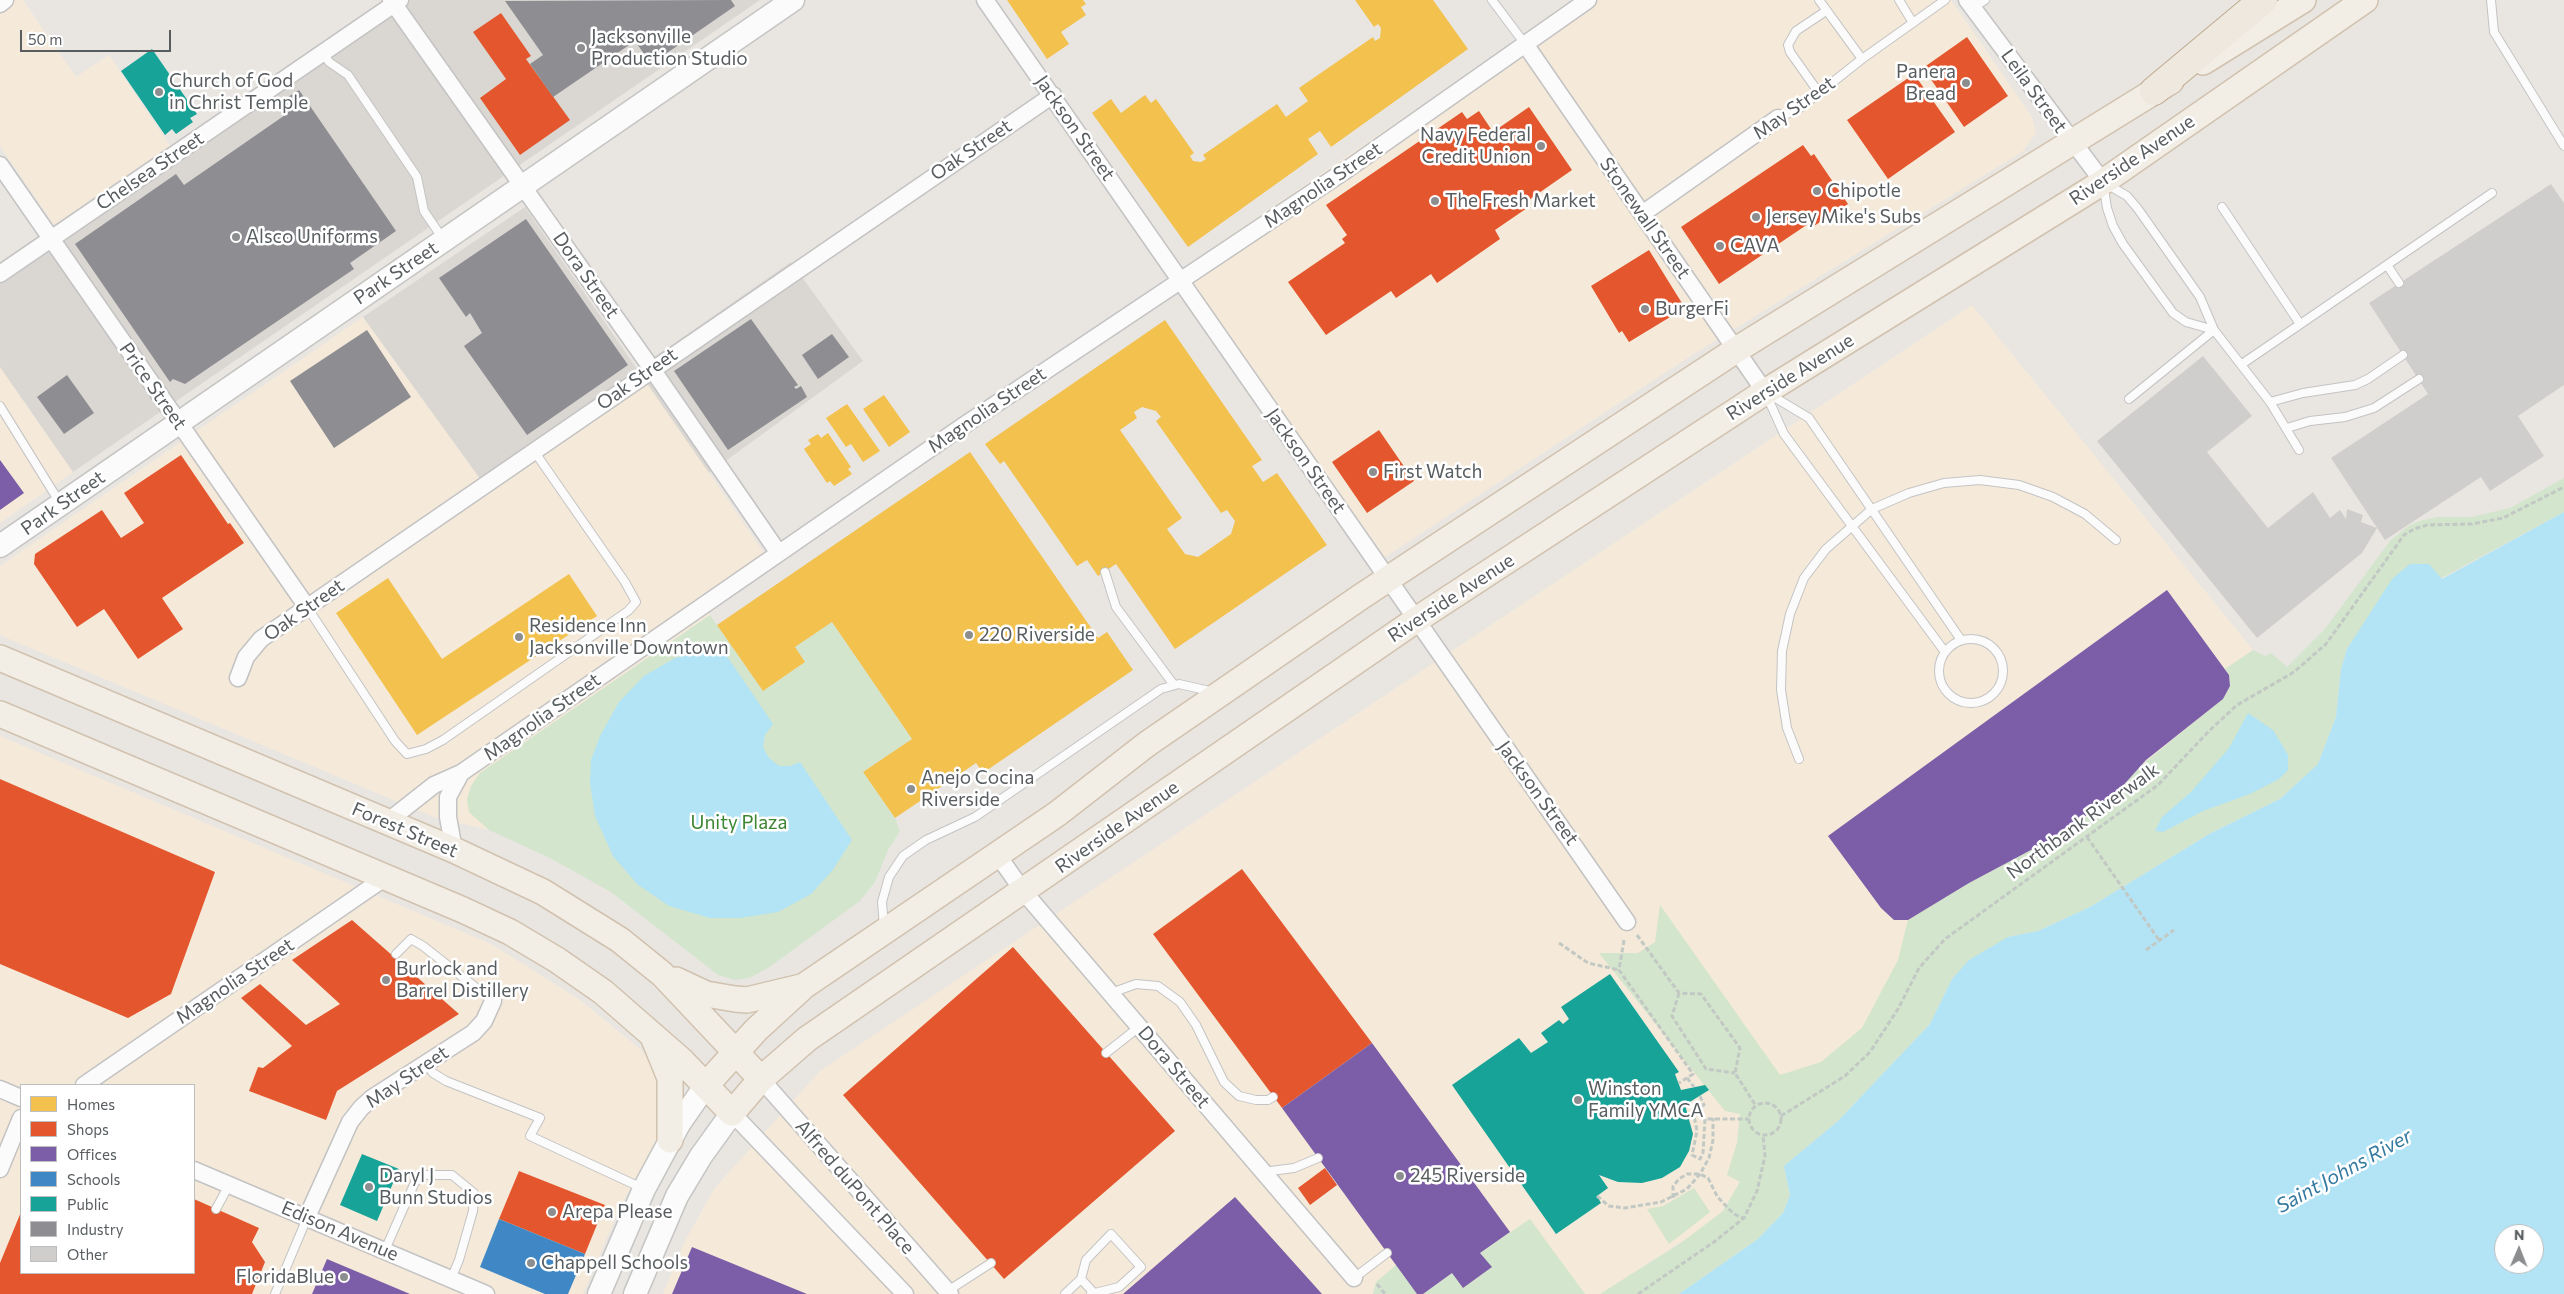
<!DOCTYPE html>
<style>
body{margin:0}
#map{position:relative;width:2564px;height:1294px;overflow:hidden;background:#e9e6e2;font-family:Commissioner,sans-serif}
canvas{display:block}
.legend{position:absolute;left:20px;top:1084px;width:175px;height:190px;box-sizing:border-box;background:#fff;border:1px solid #bcbebf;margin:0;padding:6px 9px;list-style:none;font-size:15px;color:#585d60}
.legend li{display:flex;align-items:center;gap:10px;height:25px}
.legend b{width:25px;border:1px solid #bcbebf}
.north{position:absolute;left:2494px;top:1224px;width:50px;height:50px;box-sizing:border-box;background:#fff;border:1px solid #bcbebf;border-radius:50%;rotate:1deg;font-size:14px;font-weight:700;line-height:20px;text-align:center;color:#585d60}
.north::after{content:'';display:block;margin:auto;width:18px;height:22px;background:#8b8d8e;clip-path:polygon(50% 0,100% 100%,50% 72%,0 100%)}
.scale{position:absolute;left:20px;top:30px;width:151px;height:22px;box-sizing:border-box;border:2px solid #585d60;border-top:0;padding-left:6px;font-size:15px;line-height:18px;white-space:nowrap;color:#585d60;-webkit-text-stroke:4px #fff;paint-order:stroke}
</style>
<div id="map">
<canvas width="2564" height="1294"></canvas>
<ul class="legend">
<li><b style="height:14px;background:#f2c14e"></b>Homes</li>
<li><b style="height:14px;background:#e4572e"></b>Shops</li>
<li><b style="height:14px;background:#7b5ea7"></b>Offices</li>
<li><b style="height:14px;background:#3f88c5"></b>Schools</li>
<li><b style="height:14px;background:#17a398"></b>Public</li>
<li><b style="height:14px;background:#8d8d92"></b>Industry</li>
<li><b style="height:14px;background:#d0cecc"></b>Other</li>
</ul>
<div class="north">N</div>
<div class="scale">50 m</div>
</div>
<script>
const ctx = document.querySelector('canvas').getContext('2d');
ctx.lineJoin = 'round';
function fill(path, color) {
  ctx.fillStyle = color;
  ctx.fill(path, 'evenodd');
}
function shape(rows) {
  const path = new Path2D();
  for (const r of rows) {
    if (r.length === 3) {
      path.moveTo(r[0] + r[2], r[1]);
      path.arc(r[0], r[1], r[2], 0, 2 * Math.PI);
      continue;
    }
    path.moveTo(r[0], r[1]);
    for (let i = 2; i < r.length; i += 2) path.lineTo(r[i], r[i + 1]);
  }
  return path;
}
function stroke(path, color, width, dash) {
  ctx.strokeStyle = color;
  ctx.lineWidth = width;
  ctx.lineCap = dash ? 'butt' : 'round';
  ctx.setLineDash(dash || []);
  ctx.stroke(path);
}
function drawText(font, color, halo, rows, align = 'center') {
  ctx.font = font + ' Commissioner,sans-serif';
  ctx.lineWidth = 5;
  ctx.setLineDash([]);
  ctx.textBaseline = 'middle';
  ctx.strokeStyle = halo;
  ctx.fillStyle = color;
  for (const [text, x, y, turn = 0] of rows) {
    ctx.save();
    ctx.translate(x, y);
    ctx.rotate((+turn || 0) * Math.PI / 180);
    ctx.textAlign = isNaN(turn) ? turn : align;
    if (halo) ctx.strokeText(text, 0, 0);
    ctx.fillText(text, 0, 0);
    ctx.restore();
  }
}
fill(shape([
 [14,0,23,0,76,77,109,55,170,146,54,225,0,146,0,10],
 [1571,0,1951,0,2032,117,2036,133,2022,152,1692,355,1385,557,1181,269,1434,97],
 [1972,305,2253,650,2225,669,2229,675,2230,686,2223,699,2046,842,1969,883,1908,920,1898,960,1862,1028,1821,1062,1780,1076,1660,905,1656,942,1638,953,1600,953,1740,1113,1737,1143,1727,1175,1740,1181,1723,1211,1706,1226,1600,1294,1585,1294,1529,1219,1481,1253,1492,1267,1463,1288,1452,1273,1423,1294,1376,1281,1373,1294,663,1294,685,1241,714,1189,820,1071],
 [363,317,481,480,638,369,764,553,699,598,710,615,480,773,469,812,489,830,434,817,0,635,0,566],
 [0,367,73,472,0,523],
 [0,736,491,944,580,1000,640,1049,658,1070,663,1128,620,1207,583,1294,0,1294],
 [21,1085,194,1085,194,1273,21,1273]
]), '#f5ead9');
fill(shape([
 [383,0,760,0,73,472,0,367,0,262],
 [525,207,637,369,791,262,863,361,709,473,637,369,481,480,363,317]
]), '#dad7d3');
fill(shape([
 [2564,478,2564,512,2369,617,2347,649,2341,669,2336,717,2318,764,2280,799,2211,833,2090,907,2038,931,2008,937,1952,979,1930,1024,1838,1121,1784,1166,1790,1195,1783,1213,1758,1239,1679,1294,1600,1294,1681,1243,1723,1211,1740,1182,1727,1175,1737,1143,1740,1114,1725,1111,1599,953,1638,953,1655,942,1660,905,1780,1075,1821,1062,1862,1028,1898,960,1908,920,1969,883,2046,842,2223,699,2230,686,2229,675,2225,669,2253,650,2265,656,2271,653,2287,667,2324,630,2390,541,2408,526,2423,520,2438,517,2471,517,2510,508],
 [710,615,763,691,805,662,795,647,832,622,912,739,863,772,895,818,900,831,888,850,875,882,860,901,768,968,749,978,735,980,718,975,611,892,550,858,489,830,469,812,467,800,471,786,480,773],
 [1694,1188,1710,1212,1669,1244,1647,1209,1663,1206],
 [1530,1219,1585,1294,1423,1294,1452,1273,1463,1288,1491,1268,1480,1253],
 [1396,1265,1417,1294,1373,1294,1376,1282]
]), '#d3e5cc');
fill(shape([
 [2564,512,2564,1294,1679,1294,1758,1239,1783,1213,1790,1195,1784,1166,1838,1121,1930,1024,1952,979,1969,960,2008,937,2038,931,2090,907,2211,833,2280,799,2318,764,2336,717,2341,669,2347,649,2392,579,2410,564,2429,564,2442,579],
 [2504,1234,2534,1234,2534,1264,2504,1264],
 [720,646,773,724,765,735,763,747,769,758,779,766,790,766,800,762,852,840,832,871,811,894,778,912,740,918,710,918,669,906,637,884,613,856,595,816,590,783,591,760,600,736,619,702,644,676,675,658],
 [2248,713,2273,730,2288,755,2288,770,2279,779,2250,794,2203,811,2163,832,2155,831,2162,817,2191,792,2229,748]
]), '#b2e4f6');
fill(shape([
 [1007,0,1083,0,1086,4,1081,7,1086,15,1061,32,1069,44,1047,59],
 [1355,0,1433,0,1468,49,1331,147,1320,131,1308,139,1318,154,1188,247,1092,113,1111,99,1121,113,1145,95,1151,103,1156,99,1194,153,1190,156,1193,161,1201,162,1206,159,1203,155,1277,104,1286,117,1308,101,1299,88,1373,37,1375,41,1380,38,1381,28,1378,24,1374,27],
 [1165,320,1262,460,1252,466,1263,482,1277,473,1327,545,1175,649,1116,564,1098,576,1087,560,1077,566,1004,461,1000,464,985,444],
 [1142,407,1156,411,1161,417,1156,421,1221,513,1227,510,1235,521,1231,534,1198,557,1185,554,1167,529,1182,518,1120,430,1137,418,1134,412],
 [884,395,910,432,889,447,863,409],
 [847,404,880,451,863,462,851,444,846,447,826,418],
 [828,433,851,467,848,469,852,474,834,486,830,481,827,483,804,449,811,444,808,440,818,434,821,438],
 [970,452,1098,638,1107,632,1133,670,983,773,976,763,895,818,863,772,912,739,832,622,795,647,805,662,763,691,717,625],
 [569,574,597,616,417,735,336,613,388,578,442,659]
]), '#f2c14e');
fill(shape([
 [501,13,531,56,526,59,570,120,520,155,480,98,506,79,473,32],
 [1967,37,2008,96,1964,127,1923,68],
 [1914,74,1955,132,1888,179,1847,120],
 [1529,107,1572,170,1526,202,1530,206,1495,230,1500,239,1437,283,1431,274,1396,298,1391,291,1326,335,1288,282,1345,243,1342,239,1347,235,1326,205,1462,112,1467,119,1479,111,1493,132],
 [1803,145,1811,156,1814,154,1848,204,1814,226,1811,222,1719,284,1681,227],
 [1649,250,1685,308,1629,342,1622,331,1619,333,1591,286],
 [1379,430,1414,481,1367,513,1332,462],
 [181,455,228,524,230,523,244,543,162,598,183,629,138,659,104,609,77,627,34,564,35,554,102,510,121,538,144,523,124,493],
 [0,779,215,872,171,994,128,1018,0,964],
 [1242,869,1372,1043,1282,1108,1153,934],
 [352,920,459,1014,337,1091,326,1120,249,1091,258,1067,263,1068,292,1046,241,998,260,984,306,1025,340,1004,292,960],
 [1013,947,1175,1131,1004,1279,843,1095],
 [1325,1168,1337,1185,1310,1205,1298,1188],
 [519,1171,605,1205,585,1254,499,1219],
 [194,1199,259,1228,252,1242,265,1262,252,1294,0,1294,0,1263,21,1212,21,1273,194,1273]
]), '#e4572e');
fill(shape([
 [0,460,24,493,0,510],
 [2167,590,2229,675,2230,686,2223,699,2146,760,2111,799,2046,842,1969,883,1908,920,1894,920,1881,908,1828,836],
 [1372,1043,1510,1232,1480,1253,1492,1267,1463,1288,1452,1273,1423,1294,1417,1294,1282,1108],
 [1235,1197,1322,1294,1123,1294],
 [692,1247,807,1294,672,1294],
 [327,1259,410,1294,312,1294]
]), '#7b5ea7');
fill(shape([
 [499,1219,585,1254,568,1294,545,1294,480,1267]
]), '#3f88c5');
fill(shape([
 [152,49,197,114,190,118,193,122,176,134,172,129,165,135,121,71],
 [1610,974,1679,1072,1675,1074,1681,1090,1705,1085,1709,1090,1685,1105,1693,1134,1689,1151,1680,1167,1662,1178,1642,1183,1618,1182,1599,1175,1608,1188,1597,1196,1601,1203,1556,1234,1452,1085,1519,1038,1531,1053,1548,1042,1541,1033,1559,1020,1563,1024,1569,1019,1561,1007],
 [362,1154,399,1169,377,1221,340,1205]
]), '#17a398');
fill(shape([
 [731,0,735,6,651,64,635,41,553,97,530,64,543,55,505,1],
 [299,90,396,231,350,263,354,269,185,384,173,379,170,382,75,244,176,174,184,185,288,113,280,102],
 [526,219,628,365,527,435,464,346,482,333,470,313,466,317,439,278],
 [751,319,798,385,794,387,796,389,801,386,807,397,728,450,674,371],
 [367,330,411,397,334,448,290,381],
 [832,334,849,357,818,379,802,355],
 [67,375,94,413,64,434,37,397]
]), '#8d8d92');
fill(shape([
 [2551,184,2564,203,2564,385,2518,416,2544,456,2490,491,2481,477,2385,540,2331,458,2428,394,2369,303],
 [2203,356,2252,416,2207,452,2268,528,2313,492,2330,518,2340,510,2346,519,2347,509,2363,515,2361,522,2377,528,2362,553,2257,638,2097,441]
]), '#d0cecc');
const lane = shape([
 [1492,0,1525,44],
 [1819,0,1862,59],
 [1899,0,1913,23],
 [2491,0,2494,32,2564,146],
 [1973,8,1985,0],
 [323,53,329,62,348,75,417,177,424,211,443,239],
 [1819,93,1790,52,1788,45,1796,31,1826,11],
 [1778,118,1800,108,1862,59,1945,0],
 [2103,182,2127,196,2138,209,2200,297,2214,330,2186,322,2173,313,2123,244,2113,226,2107,208,2103,182],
 [2222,207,2300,324],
 [2387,265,2399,283],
 [2242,364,2492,193],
 [1766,394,1784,434,1945,652],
 [1769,394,1809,418,1961,640],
 [2129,399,2214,330,2270,402,2299,450],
 [2270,402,2303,393,2355,385,2368,379,2403,355],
 [0,406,60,503],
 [2287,428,2310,421,2345,417,2374,408,2419,379],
 [1105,572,1116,607,1174,685],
 [307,607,395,741,407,754,426,749,443,740,628,611,636,602,625,582,534,451],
 [1971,671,32],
 [1799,759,1787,728,1781,690,1782,651,1790,614,1804,578,1826,549,1872,509,1909,493,1944,483,1980,480,2019,485,2053,497,2085,514,2116,540],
 [884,927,882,902,889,877,903,856,926,840,975,817,1161,689,1179,684,1214,692],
 [396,954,411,939,423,946,493,1001],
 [1111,993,1136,984,1158,986,1180,1002,1196,1025,1224,1082,1239,1096,1256,1100,1268,1100,1273,1097],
 [1106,1053,1139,1027],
 [426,1064,433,1073,446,1081,540,1118,530,1136,642,1188],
 [1263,1172,1294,1168,1318,1158],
 [216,1209,229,1185],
 [385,1250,415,1182,425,1175,452,1175,474,1193,473,1211,459,1260,451,1279],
 [1354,1278,1387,1253],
 [1081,1279,1093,1292],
 [946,1292,991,1263],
 [275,1294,307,1218],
 [1065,1294,1081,1279,1086,1260,1111,1234,1141,1267,1119,1287,1091,1294]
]);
const street = shape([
 [391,0,652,369,778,552],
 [985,0,1627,922],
 [1967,0,2103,182],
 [0,4,5,0],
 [1525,44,1765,392],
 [0,165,307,607],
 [1642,214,1778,118],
 [0,274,400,0],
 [238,678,246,657,261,639,1053,95],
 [387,822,434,785,461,773,963,426,1349,168,1588,0],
 [454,850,448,817,448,797,461,773],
 [997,854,1023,891,1354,1278],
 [761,1079,950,1294],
 [84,1085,386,877],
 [0,1089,21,1098],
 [732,1113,905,1294],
 [0,1169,21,1118],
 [194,1170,486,1294],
 [307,1217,350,1122,361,1108,372,1098,473,1033,484,1021,493,1001]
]);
const secondary = shape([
 [0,546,793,0],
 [599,1294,644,1189,679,1124,706,1085],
 [635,1294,677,1196,701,1156,732,1113]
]);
const primary = shape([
 [2203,62,2303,0],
 [0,658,454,850,543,892,620,940,662,974,761,1079],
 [0,714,463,910,510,932,557,960,603,992,681,1060,732,1113,761,1079,807,1039,1416,620,1765,392,2103,182,2365,0],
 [676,980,706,994,735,999,747,1000,801,987],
 [654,1039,670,1078,670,1140],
 [706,1085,756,1030,804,986,1057,814,1147,744,1362,596,1736,350,2171,81]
]);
const highway = shape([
 [2154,91,2263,0]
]);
stroke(lane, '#c4c3c3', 10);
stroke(street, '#c4c3c3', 19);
stroke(secondary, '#c5c5c4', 25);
stroke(primary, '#d1c2af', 28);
stroke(highway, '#c0a990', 30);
stroke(shape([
 [2087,837,2159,940],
 [1637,935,1679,993,1701,994,1740,1048,1735,1073,1756,1106],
 [1624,940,1619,970,1693,1074,1679,1083],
 [1559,943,1588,963,1619,970],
 [2146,950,2174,930],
 [1679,993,1672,1016,1706,1069,1735,1073],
 [1687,1078,1694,1087],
 [1700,1096,1704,1105,1693,1110,1697,1131,1692,1155,1700,1159,1703,1153,1705,1119,1749,1119],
 [1765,1119,16],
 [1781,1116,1845,1076,1870,1052,1898,1009,1919,968,1945,939,2158,785,2209,731,2237,705,2294,672,2326,644,2404,535,2414,529,2427,525,2472,524,2503,518,2564,487],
 [1597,1196,1609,1206,1625,1208,1661,1202,1687,1189,1700,1174,1709,1158,1713,1140,1713,1118],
 [1673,1198,1673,1186,1679,1179,1687,1174,1700,1174,1708,1178,1717,1196,1726,1206,1734,1214,1743,1218],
 [1377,1284,1385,1294],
 [1638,1294,1714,1242,1744,1218,1757,1191,1765,1156,1763,1135]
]), '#c2c8c4', 3, [5, 2.5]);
stroke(lane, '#fcfbfb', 8);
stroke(street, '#fcfbfb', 16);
stroke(secondary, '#fcfbfb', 22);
stroke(primary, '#f2ede5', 25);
stroke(highway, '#eee8de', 28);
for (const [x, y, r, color] of [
 [581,48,5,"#8b8d8e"],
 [1966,83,5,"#8b8d8e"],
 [159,92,5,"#8b8d8e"],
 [1541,146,5,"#8b8d8e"],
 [1817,191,5,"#8b8d8e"],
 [1435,201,5,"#8b8d8e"],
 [1756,217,5,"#8b8d8e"],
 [236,237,5,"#8b8d8e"],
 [1720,246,5,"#8b8d8e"],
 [1645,309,5,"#8b8d8e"],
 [1373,472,5,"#8b8d8e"],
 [969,635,5,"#8b8d8e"],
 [519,637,5,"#8b8d8e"],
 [911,789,5,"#8b8d8e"],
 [386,980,5,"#8b8d8e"],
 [1578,1100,5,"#8b8d8e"],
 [1400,1176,5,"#8b8d8e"],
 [369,1187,5,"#8b8d8e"],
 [552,1212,5,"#8b8d8e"],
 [531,1263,5,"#8b8d8e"],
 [344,1277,5,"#8b8d8e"]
]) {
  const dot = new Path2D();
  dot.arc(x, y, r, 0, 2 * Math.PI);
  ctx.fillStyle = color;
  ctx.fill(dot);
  stroke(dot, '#fff', 2);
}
drawText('19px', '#585d60', '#fff', [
 ["Jacksonville",591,37],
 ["Production Studio",591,59],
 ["Panera",1956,72,"right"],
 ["Bread",1956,94,"right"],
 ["Church of God",169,81],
 ["in Christ Temple",169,103],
 ["Navy Federal",1531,135,"right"],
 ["Credit Union",1531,157,"right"],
 ["Chipotle",1827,191],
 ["The Fresh Market",1445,201],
 ["Jersey Mike's Subs",1766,217],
 ["Alsco Uniforms",246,237],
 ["CAVA",1730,246],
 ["BurgerFi",1655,309],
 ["First Watch",1383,472],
 ["Residence Inn",529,626],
 ["Jacksonville Downtown",529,648],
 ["220 Riverside",979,635],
 ["Anejo Cocina",921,778],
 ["Riverside",921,800],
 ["Burlock and",396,969],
 ["Barrel Distillery",396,991],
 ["Winston",1588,1089],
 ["Family YMCA",1588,1111],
 ["Daryl J",379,1176],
 ["Bunn Studios",379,1198],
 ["245 Riverside",1410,1176],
 ["Arepa Please",562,1212],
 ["Chappell Schools",541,1263],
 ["FloridaBlue",334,1277,"right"]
], 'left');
drawText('19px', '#585d60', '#fff', [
 ["Leila Street",2034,91,54],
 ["May Street",1794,108,-35],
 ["Jackson Street",1075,128,55],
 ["Oak Street",971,150,-34],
 ["Riverside Avenue",2132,160,-34],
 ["Chelsea Street",150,171,-34],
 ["Magnolia Street",1323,185,-34],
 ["Stonewall Street",1645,218,55],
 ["Park Street",396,273,-34],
 ["Dora Street",586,275,55],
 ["Riverside Avenue",1790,377,-32],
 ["Oak Street",637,379,-35],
 ["Price Street",153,386,55],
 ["Magnolia Street",987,410,-34],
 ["Jackson Street",1306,461,55],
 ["Park Street",63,503,-35],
 ["Riverside Avenue",1451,598,-33],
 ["Oak Street",304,610,-35],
 ["Magnolia Street",542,717,-35],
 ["Jackson Street",1538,793,54],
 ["Northbank Riverwalk",2083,821,-36],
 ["Riverside Avenue",1117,827,-35],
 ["Forest Street",405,830,23],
 ["Magnolia Street",235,981,-34],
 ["Dora Street",1174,1067,50],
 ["May Street",407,1077,-34],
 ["Alfred duPont Place",855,1187,49],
 ["Edison Avenue",340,1231,23]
]);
drawText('19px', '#3c8533', '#fff', [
 ["Unity Plaza",739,823]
]);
drawText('italic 20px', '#34799f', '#fff', [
 ["Saint Johns River",2344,1171,-29]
]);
</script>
